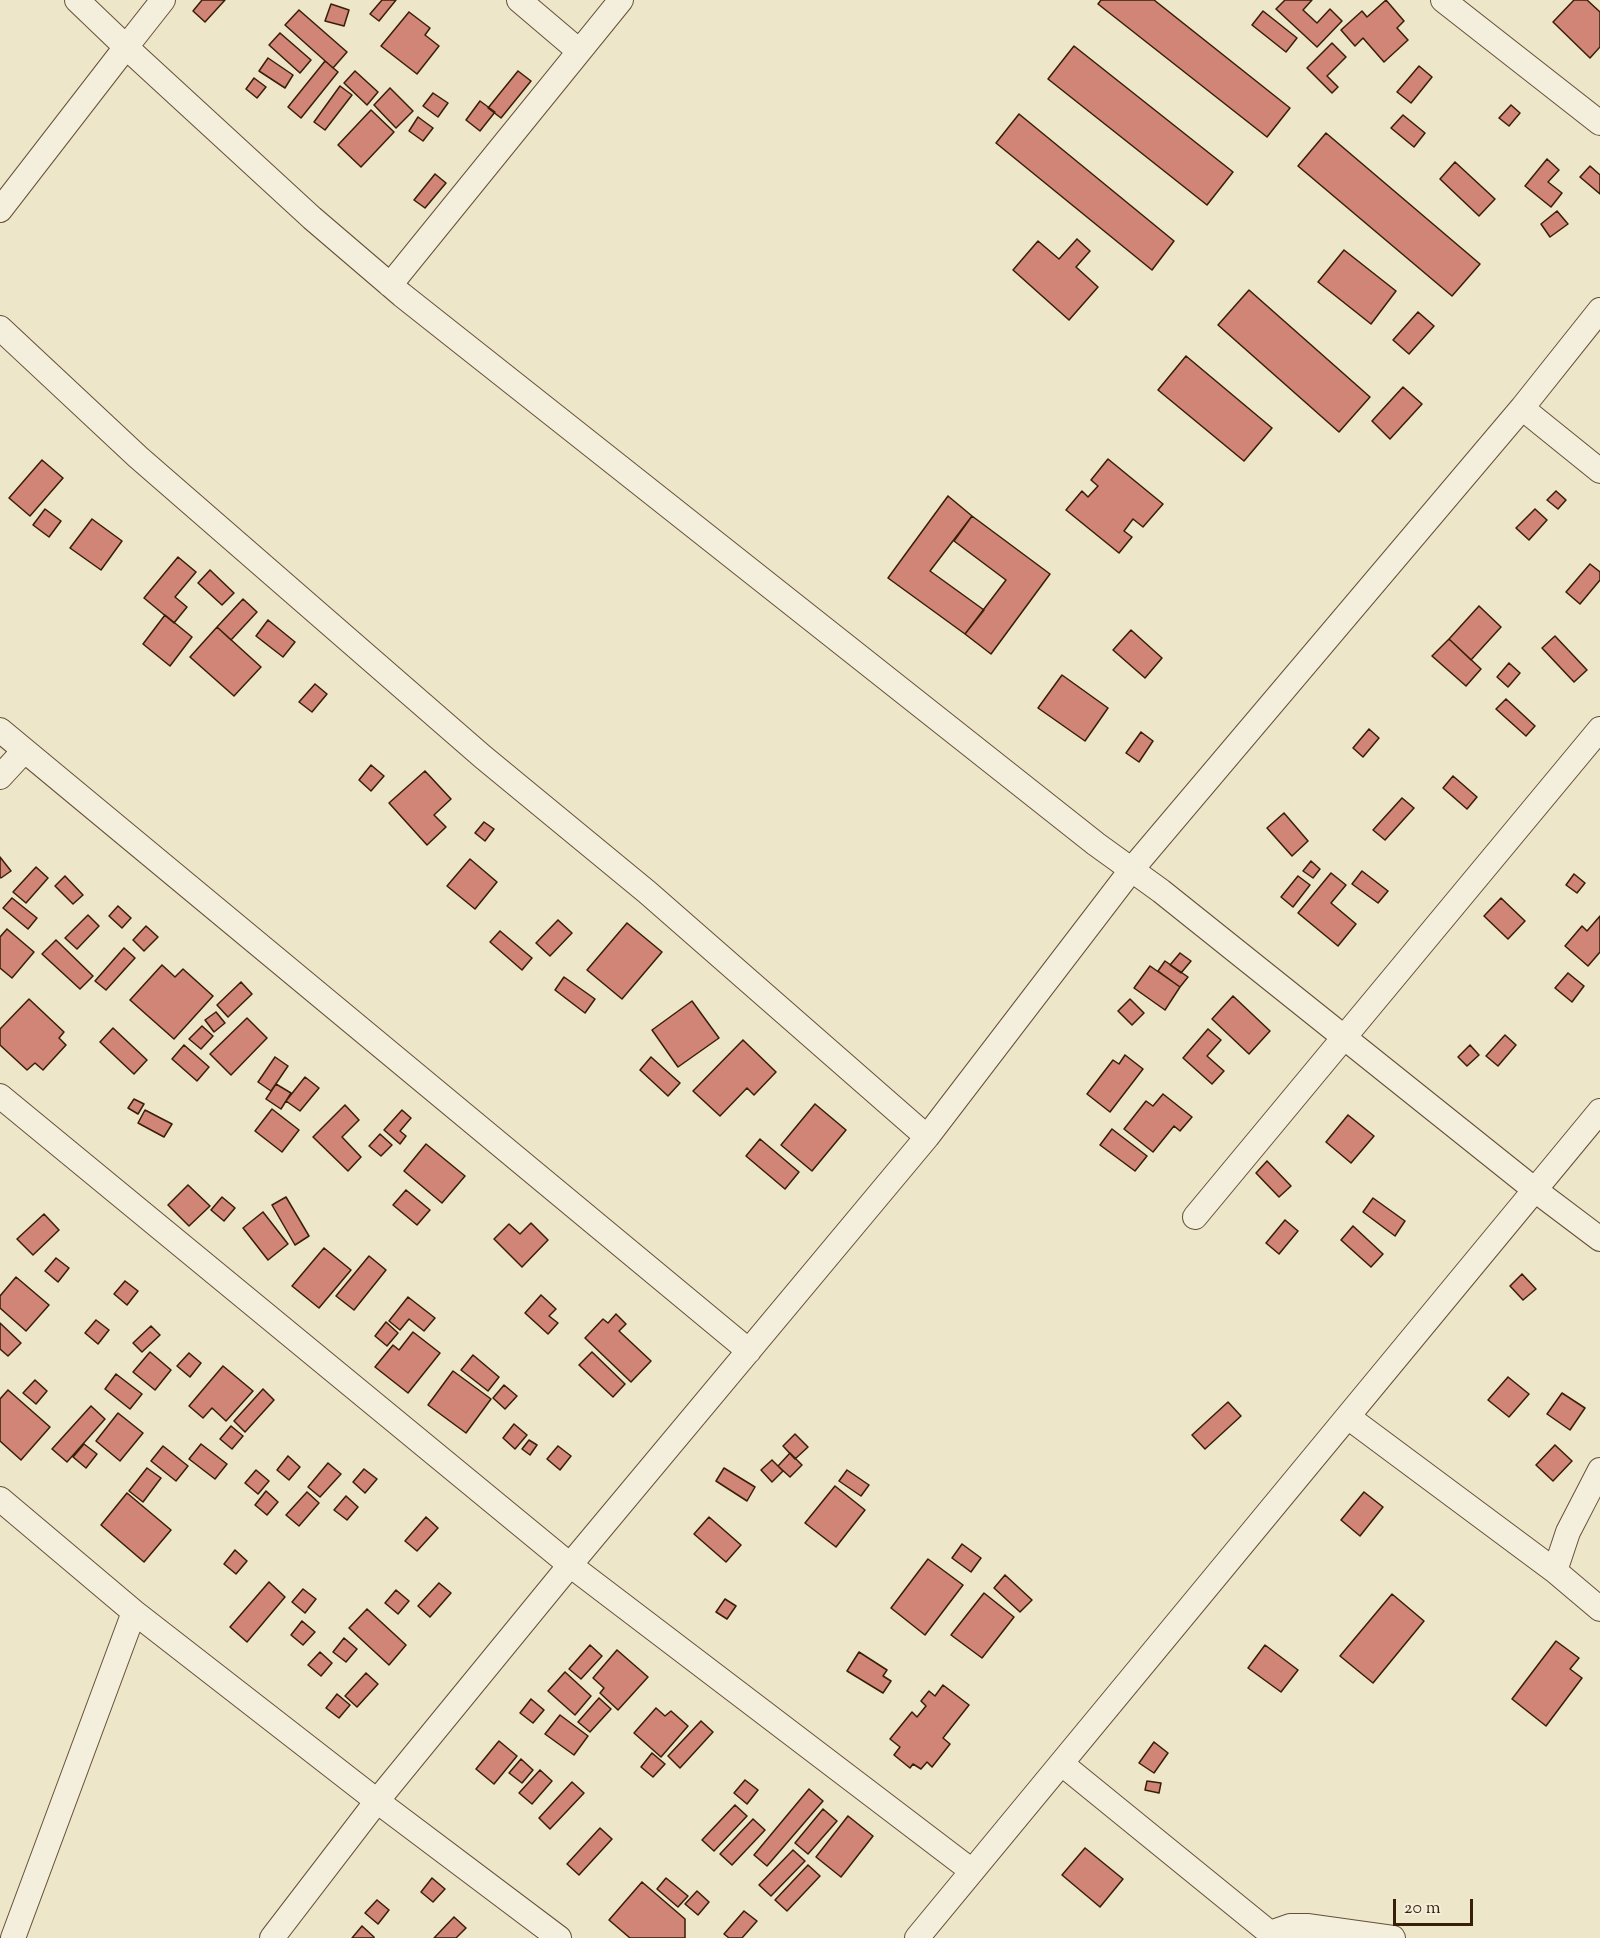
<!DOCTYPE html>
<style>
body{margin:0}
#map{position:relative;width:1600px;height:1938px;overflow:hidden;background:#eee6c9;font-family:"Sorts Mill Goudy",serif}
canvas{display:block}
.scale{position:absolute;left:1393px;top:1899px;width:80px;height:27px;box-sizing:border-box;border:3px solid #391e08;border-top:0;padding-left:8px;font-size:18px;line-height:21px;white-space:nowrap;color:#391e08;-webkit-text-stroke:4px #f4efdc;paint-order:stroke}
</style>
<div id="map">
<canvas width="1600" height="1938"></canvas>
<div class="scale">20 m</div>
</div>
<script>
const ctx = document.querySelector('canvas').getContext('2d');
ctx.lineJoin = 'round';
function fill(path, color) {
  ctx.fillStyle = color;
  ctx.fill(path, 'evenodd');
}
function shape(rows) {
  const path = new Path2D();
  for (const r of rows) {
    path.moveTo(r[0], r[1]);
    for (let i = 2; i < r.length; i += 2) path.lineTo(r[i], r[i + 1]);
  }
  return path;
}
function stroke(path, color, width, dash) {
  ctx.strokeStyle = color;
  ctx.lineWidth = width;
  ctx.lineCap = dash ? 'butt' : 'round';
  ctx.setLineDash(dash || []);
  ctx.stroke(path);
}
const building = shape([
 [202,0,225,0,205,22,193,11,202,0],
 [382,0,396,0,379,21,370,14,382,0],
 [1101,0,1154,0,1290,108,1267,137,1098,4,1101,0],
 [1285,0,1312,0,1303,10,1317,23,1330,9,1342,21,1317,47,1276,9,1285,0],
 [1386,0,1404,21,1397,28,1408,40,1384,62,1363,38,1355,46,1341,30,1362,11,1367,17,1386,0],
 [1574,0,1587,0,1600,12,1600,47,1590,58,1553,22,1574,0],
 [331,4,349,10,344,26,325,21,331,4],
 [299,10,347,52,333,68,285,25,299,10],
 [1263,11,1297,38,1286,52,1252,25,1263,11],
 [409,12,430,28,425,35,439,46,417,74,381,46,409,12],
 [280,33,311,60,300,73,269,45,280,33],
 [1332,43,1346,57,1327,76,1338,87,1332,93,1307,68,1332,43],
 [1074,46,1233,172,1207,205,1048,79,1074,46],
 [268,58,293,75,285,88,259,71,268,58],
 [325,61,338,72,301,118,288,107,325,61],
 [1419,66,1432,77,1411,103,1397,92,1419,66],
 [355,71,378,92,367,105,344,83,355,71],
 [518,71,531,81,501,118,488,108,518,71],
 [254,78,266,87,257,98,246,89,254,78],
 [340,86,352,95,325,130,314,122,340,86],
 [390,88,413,111,396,128,374,105,390,88],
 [433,93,448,103,438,117,423,106,433,93],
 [480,101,495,112,480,131,466,120,480,101],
 [1511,105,1520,113,1509,126,1499,118,1511,105],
 [371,110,394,132,361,167,338,145,371,110],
 [1019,114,1174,241,1152,270,996,143,1019,114],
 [1403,115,1425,133,1414,147,1391,128,1403,115],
 [418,117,433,128,423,141,409,131,418,117],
 [1326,133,1480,264,1452,296,1298,166,1326,133],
 [1547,159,1559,170,1548,182,1562,193,1551,207,1525,186,1547,159],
 [1455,162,1495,199,1479,216,1440,179,1455,162],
 [1590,166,1600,175,1600,194,1580,177,1590,166],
 [435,174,446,183,425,208,414,200,435,174],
 [1557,211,1568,224,1550,237,1541,224,1557,211],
 [1077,239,1090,251,1076,267,1098,287,1069,320,1013,270,1038,241,1059,259,1077,239],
 [1344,250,1396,291,1371,324,1318,282,1344,250],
 [1249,290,1370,397,1339,432,1218,325,1249,290],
 [1418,312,1434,326,1409,354,1393,340,1418,312],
 [1186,356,1272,428,1244,461,1158,390,1186,356],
 [1403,387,1422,404,1390,439,1372,421,1403,387],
 [1108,459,1163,504,1143,527,1133,519,1124,531,1132,537,1119,553,1066,510,1082,491,1088,497,1098,486,1091,480,1108,459],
 [42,460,63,478,30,516,9,498,42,460],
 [1556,491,1566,500,1558,509,1547,500,1556,491],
 [948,496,972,516,930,571,984,610,965,634,888,578,948,496],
 [45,509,61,521,49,537,33,525,45,509],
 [1535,509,1547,520,1529,540,1516,528,1535,509],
 [972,516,1050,574,991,654,965,634,1006,580,954,541,972,516],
 [92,519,122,541,101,570,70,548,92,519],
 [178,557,196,572,175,597,187,607,174,623,144,598,178,557],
 [1590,564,1600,572,1600,580,1580,604,1566,592,1590,564],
 [210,570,234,593,222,605,198,583,210,570],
 [243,599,257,612,231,640,217,627,243,599],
 [1479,606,1501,627,1471,660,1449,639,1479,606],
 [165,615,192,637,170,666,143,644,165,615],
 [268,620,295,642,283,657,256,636,268,620],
 [217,627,261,667,234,696,190,657,217,627],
 [1131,630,1162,658,1145,678,1113,650,1131,630],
 [1555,636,1587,670,1574,682,1542,648,1555,636],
 [1449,639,1481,669,1466,686,1432,656,1449,639],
 [1509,663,1520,673,1508,687,1497,677,1509,663],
 [1062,675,1108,708,1085,741,1038,708,1062,675],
 [315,684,327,694,312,712,299,702,315,684],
 [1506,699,1535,726,1526,736,1496,709,1506,699],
 [1369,729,1379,738,1363,757,1353,748,1369,729],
 [1141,732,1153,741,1139,762,1126,753,1141,732],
 [371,765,384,776,371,791,359,780,371,765],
 [425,771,451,799,434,815,446,827,427,845,389,803,425,771],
 [1453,776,1477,797,1467,809,1443,788,1453,776],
 [1402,798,1414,808,1385,840,1373,830,1402,798],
 [1284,813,1308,841,1292,856,1267,828,1284,813],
 [484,822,494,829,485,841,475,833,484,822],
 [0,857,11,871,1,878,0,877,0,857],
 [470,859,497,882,475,909,447,886,470,859],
 [1311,861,1320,869,1313,878,1303,871,1311,861],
 [36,867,48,878,26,903,13,892,36,867],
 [1362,871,1388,891,1378,903,1352,884,1362,871],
 [1331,873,1346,885,1331,903,1356,924,1338,946,1298,913,1331,873],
 [1574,874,1585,883,1577,893,1566,885,1574,874],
 [65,876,83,895,73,904,55,886,65,876],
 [1298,876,1310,885,1293,907,1281,897,1298,876],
 [12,898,37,918,28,929,3,908,12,898],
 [1501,898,1525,921,1508,939,1484,916,1501,898],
 [118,906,131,918,122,928,109,916,118,906],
 [88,915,99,926,77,949,65,938,88,915],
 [1600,916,1600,952,1588,966,1565,946,1582,926,1587,931,1600,916],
 [558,920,572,933,550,956,536,943,558,920],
 [627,923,662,952,622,999,587,970,627,923],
 [146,926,158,937,144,951,133,940,146,926],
 [7,929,34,952,12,978,0,968,0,937,7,929],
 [500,931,532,958,522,970,490,942,500,931],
 [56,940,93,976,80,989,42,954,56,940],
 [124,948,135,958,106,990,95,981,124,948],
 [1180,953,1191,961,1181,973,1170,965,1180,953],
 [1165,961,1188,977,1180,987,1158,971,1165,961],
 [162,965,175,977,183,969,213,996,174,1039,130,1000,162,965],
 [1150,966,1180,987,1165,1010,1134,988,1150,966],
 [1568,973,1584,986,1572,1002,1555,988,1568,973],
 [564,977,595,999,585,1013,555,990,564,977],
 [241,982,252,994,228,1017,217,1005,241,982],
 [1233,996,1270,1031,1249,1054,1212,1019,1233,996],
 [29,999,64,1032,59,1038,66,1045,43,1070,35,1063,27,1070,0,1045,0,1029,29,999],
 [1130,999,1144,1013,1132,1025,1118,1011,1130,999],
 [692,1001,719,1038,678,1067,652,1030,692,1001],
 [216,1012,225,1023,214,1032,205,1020,216,1012],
 [247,1018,267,1038,231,1075,210,1054,247,1018],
 [202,1026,213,1036,201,1049,189,1039,202,1026],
 [113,1028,147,1060,134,1074,100,1042,113,1028],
 [1208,1029,1221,1040,1207,1056,1224,1071,1212,1084,1183,1058,1208,1029],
 [1505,1035,1516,1045,1498,1066,1486,1056,1505,1035],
 [743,1040,776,1072,754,1095,747,1088,720,1116,693,1091,743,1040],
 [184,1045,209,1067,197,1081,172,1059,184,1045],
 [1470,1045,1479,1055,1467,1066,1458,1057,1470,1045],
 [1125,1055,1143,1069,1110,1112,1087,1094,1113,1060,1119,1064,1125,1055],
 [275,1057,288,1066,271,1091,258,1082,275,1057],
 [651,1057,680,1083,668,1096,640,1070,651,1057],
 [305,1077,319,1088,300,1111,286,1101,305,1077],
 [276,1084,291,1093,281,1109,266,1099,276,1084],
 [1163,1094,1192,1117,1180,1131,1174,1126,1153,1152,1124,1129,1146,1101,1153,1106,1163,1094],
 [134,1099,144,1104,138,1114,128,1108,134,1099],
 [815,1104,846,1130,812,1171,781,1145,815,1104],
 [345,1105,359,1120,342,1137,361,1157,348,1171,313,1137,345,1105],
 [272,1109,299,1130,282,1152,255,1131,272,1109],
 [145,1110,172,1124,164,1137,138,1123,145,1110],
 [402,1110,411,1118,400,1131,406,1136,400,1144,384,1130,402,1110],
 [1348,1115,1374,1136,1351,1163,1326,1142,1348,1115],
 [1112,1129,1147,1156,1135,1171,1100,1145,1112,1129],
 [380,1134,392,1145,381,1156,369,1146,380,1134],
 [760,1139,799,1172,785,1189,746,1156,760,1139],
 [426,1144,465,1176,442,1203,404,1171,426,1144],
 [1267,1161,1291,1186,1279,1197,1256,1173,1267,1161],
 [188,1185,210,1206,189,1226,168,1205,188,1185],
 [406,1190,430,1210,417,1225,393,1205,406,1190],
 [222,1197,235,1208,224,1221,211,1210,222,1197],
 [286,1197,309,1236,295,1245,272,1205,286,1197],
 [1373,1198,1405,1221,1395,1236,1363,1212,1373,1198],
 [263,1212,288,1244,268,1260,243,1228,263,1212],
 [44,1214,59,1230,33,1255,17,1239,44,1214],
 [1285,1220,1298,1231,1279,1254,1266,1243,1285,1220],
 [531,1223,548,1240,522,1267,494,1239,509,1224,520,1234,531,1223],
 [1353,1226,1383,1254,1371,1267,1341,1240,1353,1226],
 [324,1248,351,1270,319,1308,292,1286,324,1248],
 [369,1256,386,1270,354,1310,336,1296,369,1256],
 [56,1258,69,1268,58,1282,45,1271,56,1258],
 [1522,1274,1536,1289,1523,1300,1510,1286,1522,1274],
 [16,1277,49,1305,26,1331,0,1308,0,1296,16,1277],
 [125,1281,138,1291,127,1305,114,1294,125,1281],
 [541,1295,556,1309,549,1316,558,1323,548,1334,525,1313,541,1295],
 [408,1297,435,1318,424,1331,409,1319,400,1330,389,1321,408,1297],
 [616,1314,626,1324,619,1331,651,1361,631,1382,585,1338,603,1319,608,1323,616,1314],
 [96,1320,109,1330,98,1344,85,1333,96,1320],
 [386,1322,398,1333,387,1346,375,1336,386,1322],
 [0,1323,21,1343,8,1356,0,1349,0,1323],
 [151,1326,160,1335,142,1352,133,1343,151,1326],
 [413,1332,440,1353,408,1393,375,1367,393,1345,399,1350,413,1332],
 [150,1352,171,1370,155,1390,133,1372,150,1352],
 [592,1352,625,1384,613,1397,579,1365,592,1352],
 [189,1353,201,1363,190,1377,177,1366,189,1353],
 [473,1355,499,1377,488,1391,461,1370,473,1355],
 [223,1366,253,1391,226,1421,212,1408,203,1418,189,1406,223,1366],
 [453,1371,491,1399,466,1433,428,1405,453,1371],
 [116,1374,142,1394,130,1409,105,1389,116,1374],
 [1508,1377,1529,1394,1509,1417,1488,1400,1508,1377],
 [35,1380,47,1391,36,1404,23,1393,35,1380],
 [504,1385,517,1396,505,1409,493,1398,504,1385],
 [263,1389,274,1400,245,1432,234,1421,263,1389],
 [8,1390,50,1427,21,1460,0,1441,0,1399,8,1390],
 [1562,1393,1585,1408,1570,1430,1547,1414,1562,1393],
 [1228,1402,1241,1416,1205,1449,1192,1435,1228,1402],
 [91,1406,105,1419,67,1462,52,1449,91,1406],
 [118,1413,143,1433,120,1461,96,1441,118,1413],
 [514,1424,527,1435,515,1449,503,1438,514,1424],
 [231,1426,243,1436,232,1449,220,1439,231,1426],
 [795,1434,808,1447,795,1459,783,1446,795,1434],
 [529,1440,537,1445,530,1455,522,1449,529,1440],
 [84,1444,97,1454,86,1468,73,1457,84,1444],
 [201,1444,227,1464,215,1479,189,1459,201,1444],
 [1555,1445,1572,1461,1553,1481,1536,1465,1555,1445],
 [163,1446,188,1466,176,1481,151,1461,163,1446],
 [558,1446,571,1456,560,1470,547,1459,558,1446],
 [790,1453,802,1465,790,1477,778,1466,790,1453],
 [288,1456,300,1467,289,1480,277,1470,288,1456],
 [772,1460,783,1471,772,1482,761,1470,772,1460],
 [328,1463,341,1474,320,1497,308,1487,328,1463],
 [147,1468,161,1478,143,1502,129,1491,147,1468],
 [724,1468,755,1487,747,1501,716,1481,724,1468],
 [364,1469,377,1479,365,1493,353,1482,364,1469],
 [256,1470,269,1481,258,1494,245,1483,256,1470],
 [847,1470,869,1485,861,1496,839,1481,847,1470],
 [835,1486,865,1510,836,1547,805,1523,835,1486],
 [266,1491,278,1502,267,1515,255,1505,266,1491],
 [307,1492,319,1503,299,1526,286,1515,307,1492],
 [1364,1492,1383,1507,1360,1536,1341,1520,1364,1492],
 [127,1493,171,1530,144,1562,101,1525,127,1493],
 [346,1496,358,1507,347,1520,334,1510,346,1496],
 [426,1517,438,1528,417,1551,405,1541,426,1517],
 [709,1517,741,1545,726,1562,694,1534,709,1517],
 [962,1544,981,1558,971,1572,952,1558,962,1544],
 [235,1550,247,1561,236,1574,224,1564,235,1550],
 [928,1559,963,1585,925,1635,891,1608,928,1559],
 [1005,1575,1032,1600,1020,1612,994,1588,1005,1575],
 [269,1582,285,1597,247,1642,230,1627,269,1582],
 [439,1583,451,1593,430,1617,418,1606,439,1583],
 [303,1589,316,1599,305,1613,292,1602,303,1589],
 [396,1590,409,1601,398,1614,385,1603,396,1590],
 [984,1593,1014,1617,982,1658,951,1635,984,1593],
 [1392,1594,1424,1621,1373,1683,1340,1656,1392,1594],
 [725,1599,736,1606,727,1619,716,1612,725,1599],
 [367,1609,406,1645,389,1665,349,1628,367,1609],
 [302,1621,315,1632,303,1645,291,1635,302,1621],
 [344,1638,357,1649,346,1662,333,1652,344,1638],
 [1556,1641,1579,1658,1570,1669,1582,1678,1546,1726,1512,1699,1556,1641],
 [590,1645,602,1656,581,1679,569,1669,590,1645],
 [1265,1645,1298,1670,1281,1692,1248,1668,1265,1645],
 [617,1650,648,1677,618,1710,600,1693,604,1688,593,1678,617,1650],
 [320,1652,332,1663,321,1676,308,1665,320,1652],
 [859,1652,887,1670,883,1676,891,1681,883,1693,847,1671,859,1652],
 [565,1672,591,1696,575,1715,548,1691,565,1672],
 [366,1673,378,1684,357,1707,345,1696,366,1673],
 [943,1685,969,1705,943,1738,950,1744,932,1767,927,1762,921,1769,913,1764,910,1768,894,1755,900,1747,890,1739,912,1712,917,1717,926,1706,921,1701,929,1691,935,1696,943,1685],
 [337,1694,350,1705,339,1718,326,1708,337,1694],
 [599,1698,611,1709,590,1732,578,1722,599,1698],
 [531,1699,544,1710,533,1723,520,1713,531,1699],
 [656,1708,665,1716,671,1711,688,1726,661,1757,634,1733,656,1708],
 [560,1715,588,1736,574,1755,545,1734,560,1715],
 [701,1721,713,1732,680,1768,668,1756,701,1721],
 [499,1741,517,1756,494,1784,476,1769,499,1741],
 [1154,1742,1168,1753,1154,1773,1139,1763,1154,1742],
 [652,1753,665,1764,653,1777,641,1767,652,1753],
 [521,1759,533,1770,522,1783,509,1773,521,1759],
 [540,1770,552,1781,532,1804,519,1793,540,1770],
 [745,1780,758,1790,747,1804,734,1793,745,1780],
 [1147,1781,1161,1783,1159,1793,1145,1790,1147,1781],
 [572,1782,584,1793,550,1829,539,1818,572,1782],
 [809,1789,823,1801,767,1866,754,1855,809,1789],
 [735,1805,747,1816,714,1851,702,1840,735,1805],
 [823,1809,837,1821,808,1854,795,1843,823,1809],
 [848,1816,873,1836,841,1877,816,1857,848,1816],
 [753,1819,765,1830,732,1865,720,1854,753,1819],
 [600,1828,612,1839,579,1875,567,1864,600,1828],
 [1085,1848,1123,1879,1100,1907,1062,1875,1085,1848],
 [793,1850,805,1861,771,1896,759,1885,793,1850],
 [808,1865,820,1876,787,1911,775,1900,808,1865],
 [432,1878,445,1889,433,1902,421,1892,432,1878],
 [666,1878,688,1896,678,1907,657,1889,666,1878],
 [642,1882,685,1919,685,1938,630,1938,609,1920,642,1882],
 [697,1891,709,1902,698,1915,685,1904,697,1891],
 [377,1900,389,1910,378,1924,365,1913,377,1900],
 [744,1911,757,1921,742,1938,729,1938,724,1934,744,1911],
 [454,1917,466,1928,456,1938,434,1938,454,1917],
 [362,1926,374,1937,374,1938,352,1938,362,1926]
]);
fill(building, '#d08577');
stroke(building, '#391e08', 1.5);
const street = shape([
 [77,0,126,47,163,0],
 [519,0,579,51],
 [1443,0,1600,123],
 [0,210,126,47,312,218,402,295,1096,844,1161,891,1535,1190,1600,1239],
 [390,285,621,0],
 [0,328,138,457,483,757,647,892,927,1137],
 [1522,408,1600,471],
 [0,730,749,1351],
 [0,777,24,751],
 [0,1096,570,1565,972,1871],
 [1195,1217,1600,729],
 [1348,1417,1555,1571,1600,1609],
 [0,1499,134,1612,377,1801,559,1938],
 [1555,1571,1568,1532,1600,1470],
 [1062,1764,1276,1938],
 [1270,1933,1290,1926,1307,1926,1393,1938],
 [13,1938,134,1612],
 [272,1938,377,1801,570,1565,927,1137,1132,869,1522,408,1600,310],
 [917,1938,1600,1111]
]);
stroke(street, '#665038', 26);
stroke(street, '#f4efdc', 24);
</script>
